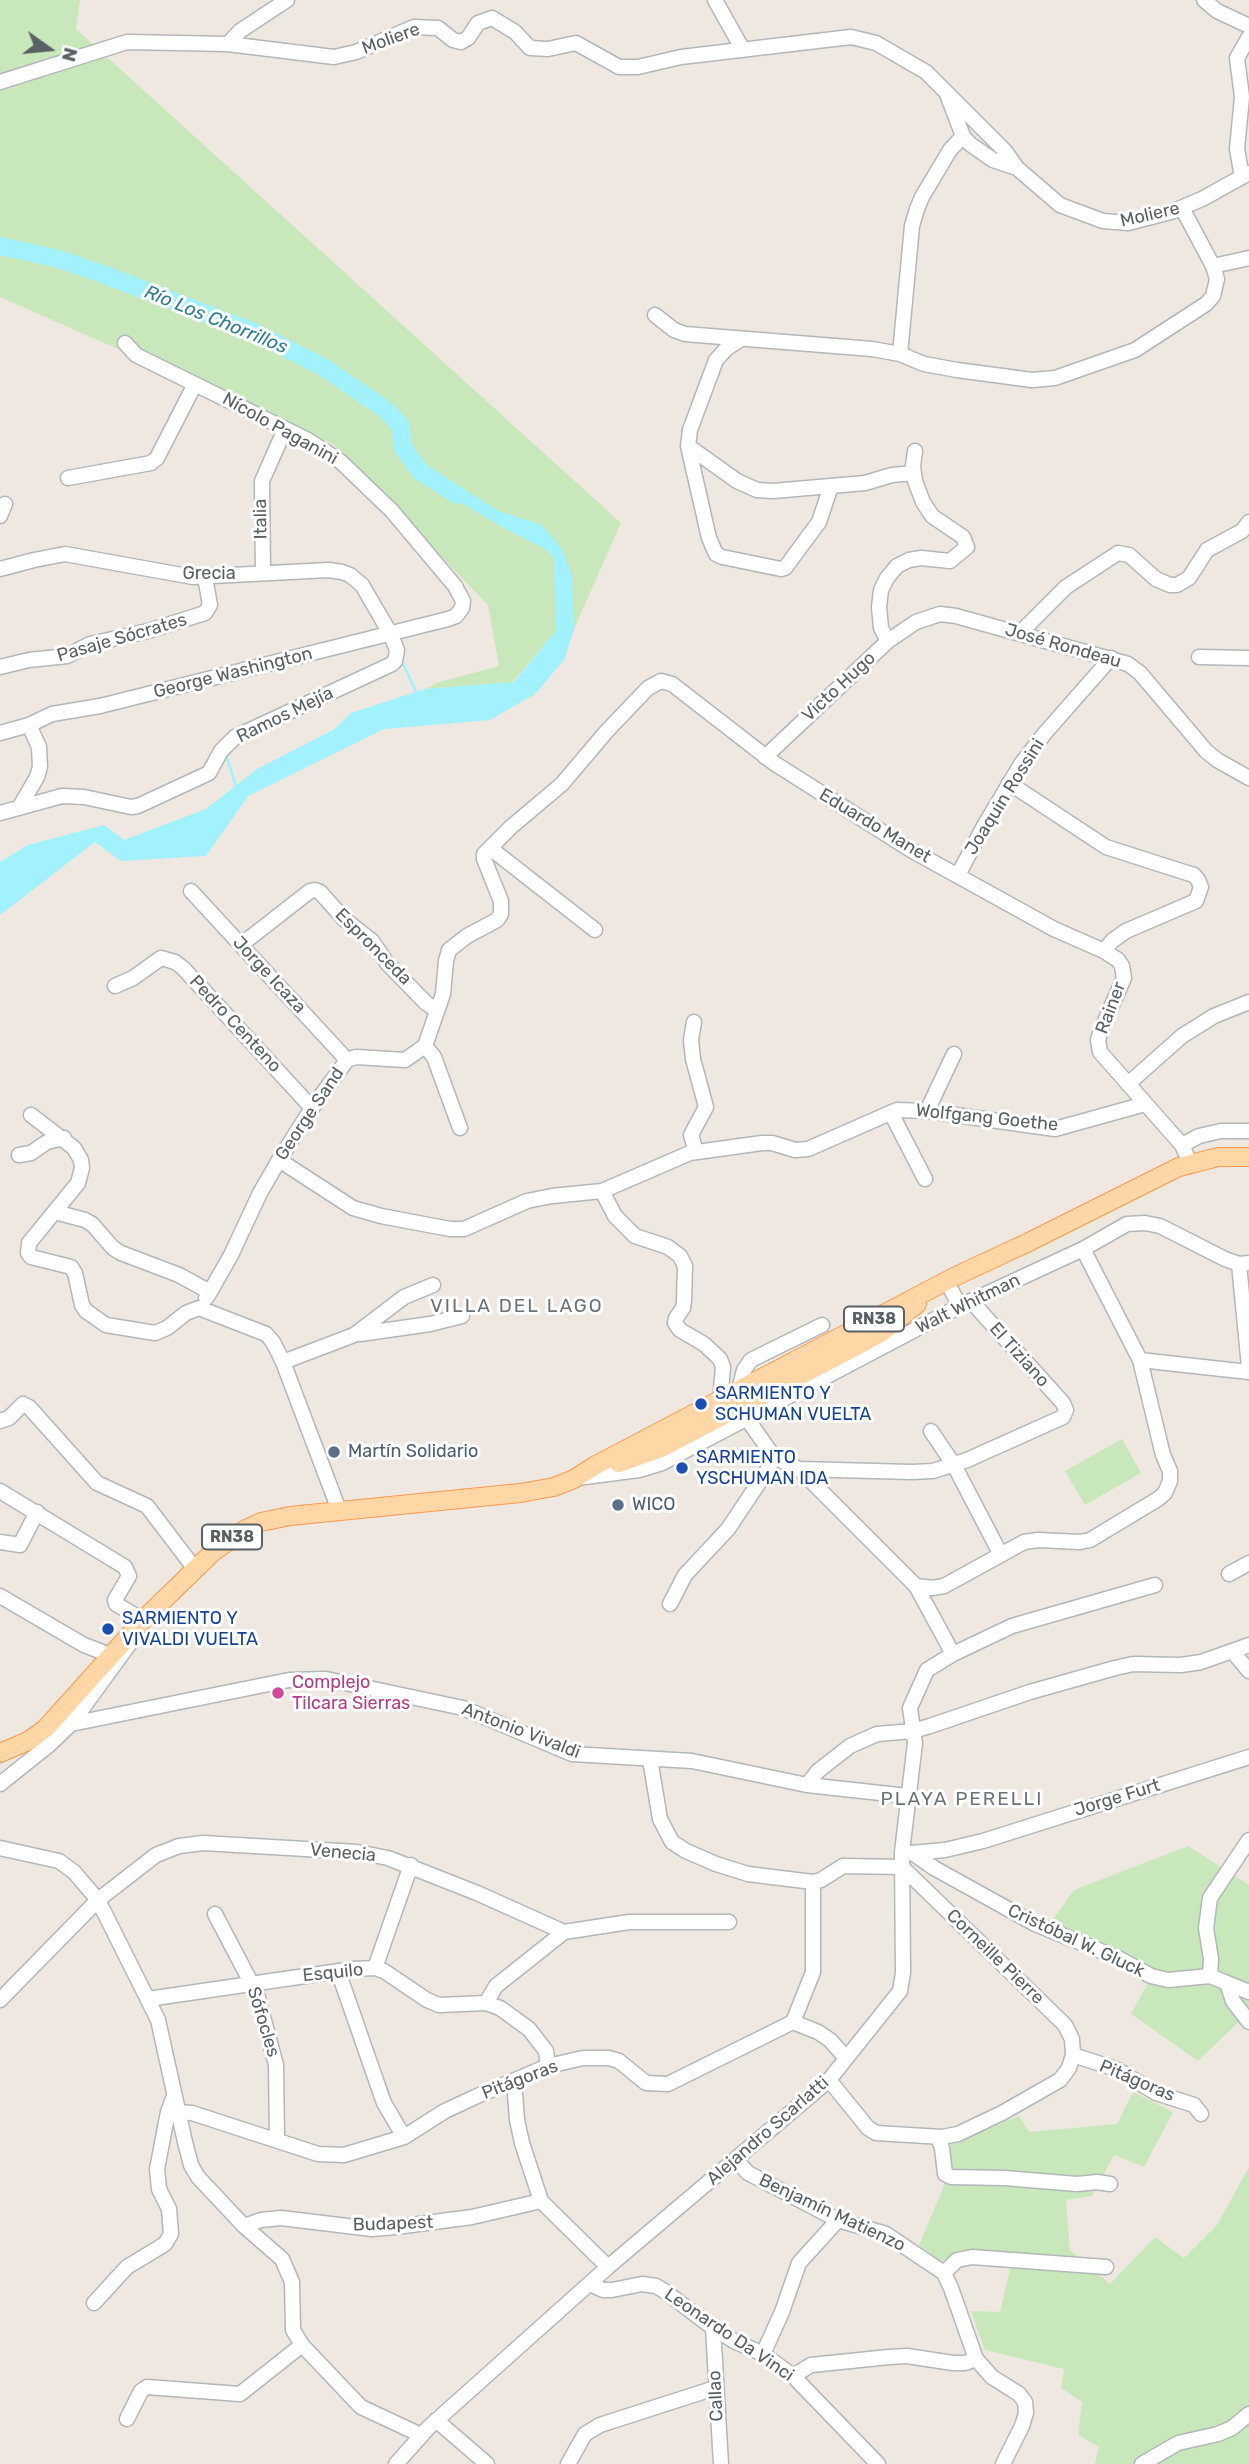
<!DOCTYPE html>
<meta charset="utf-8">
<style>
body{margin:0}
#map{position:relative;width:1249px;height:2464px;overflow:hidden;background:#eee8e1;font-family:Rubik,sans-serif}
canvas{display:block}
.north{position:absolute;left:14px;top:14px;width:70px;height:70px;-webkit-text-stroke:5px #fff;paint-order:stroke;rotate:105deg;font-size:19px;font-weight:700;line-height:28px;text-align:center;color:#5a6164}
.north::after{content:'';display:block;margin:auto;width:24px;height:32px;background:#5a6164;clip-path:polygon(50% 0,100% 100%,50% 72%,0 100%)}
</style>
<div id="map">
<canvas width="1249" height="2464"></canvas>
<div class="north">N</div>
</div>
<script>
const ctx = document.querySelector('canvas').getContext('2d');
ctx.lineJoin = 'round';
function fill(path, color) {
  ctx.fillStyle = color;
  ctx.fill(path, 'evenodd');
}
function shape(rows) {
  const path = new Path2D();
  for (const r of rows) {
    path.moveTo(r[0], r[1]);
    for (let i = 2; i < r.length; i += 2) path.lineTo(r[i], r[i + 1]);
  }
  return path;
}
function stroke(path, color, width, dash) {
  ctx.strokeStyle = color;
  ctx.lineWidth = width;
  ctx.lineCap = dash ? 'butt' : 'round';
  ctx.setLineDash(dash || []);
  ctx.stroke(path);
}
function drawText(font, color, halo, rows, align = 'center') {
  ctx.font = font + ' Rubik,sans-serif';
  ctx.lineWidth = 6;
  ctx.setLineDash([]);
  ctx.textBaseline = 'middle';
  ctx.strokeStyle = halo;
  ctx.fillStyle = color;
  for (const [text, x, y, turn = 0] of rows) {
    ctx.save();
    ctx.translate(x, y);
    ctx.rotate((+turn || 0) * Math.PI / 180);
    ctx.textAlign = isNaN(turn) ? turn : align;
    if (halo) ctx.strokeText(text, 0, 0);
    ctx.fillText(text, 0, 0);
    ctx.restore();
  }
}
fill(shape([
 [0,0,80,0,76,29,621,523,574,629,556,631,513,682,425,689,439,682,499,666,488,605,333,444,0,297],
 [1122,1439,1141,1473,1085,1505,1065,1471],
 [1188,1846,1249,1885,1249,2016,1246,2015,1198,2061,1131,2014,1155,1970,1051,1922,1074,1890],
 [1133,2092,1173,2112,1144,2167,1114,2155,1092,2196,1066,2200,1070,2250,1110,2284,1155,2237,1184,2258,1217,2225,1249,2167,1249,2464,1095,2464,1099,2447,1078,2435,1082,2402,1061,2388,1064,2369,985,2350,971,2311,1000,2312,1013,2256,954,2253,941,2262,919,2245,943,2188,951,2144,1019,2116,1029,2132,1117,2124]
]), '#c8e8bb');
fill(shape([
 [444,477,499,511,542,525,562,549,572,576,574,629,564,660,535,694,490,720,384,729,248,796,206,856,121,861,95,842,0,915,0,862,28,845,104,825,124,840,206,809,257,769,333,730,351,713,425,689,514,682,556,631,554,558,543,548,504,528,436,488]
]), '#a1f1ff');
stroke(shape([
 [401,659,416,692],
 [226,755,237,789]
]), '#a1f1ff', 2.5);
stroke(shape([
 [0,246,59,259,105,275,256,333,323,367,386,410,400,425,403,448,421,472,457,495]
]), '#a1f1ff', 18);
const minor = shape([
 [715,0,743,50],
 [1204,0,1217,11,1249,26],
 [228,44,240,31,287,0],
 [0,82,127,42,228,44,334,57,356,52,414,27,438,28,453,40,461,42,468,38,478,23,492,18,515,32,530,48,548,49,576,43,619,67,638,67,681,57,851,37,876,43,926,72,1005,151,1017,168],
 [948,97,963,136,970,144,993,160,1017,168,1060,205,1103,221,1128,223,1171,212,1202,199,1249,173],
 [1242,177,1237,149,1242,97,1237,58,1249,37],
 [1213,266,1249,258],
 [655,315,674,330,685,334,872,349,900,354,924,364,957,370,1032,380,1055,378,1135,350,1206,304,1213,296,1217,279,1213,266,1182,208],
 [741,339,727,348,716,360,690,430,688,446,709,538,716,554,722,557,781,569,785,568,819,522,831,486],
 [900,354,912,226,917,209,922,197,950,150,963,136],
 [688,446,737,481,757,490,773,491,865,483,892,475,914,473],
 [68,478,151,463,157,458,195,384],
 [0,516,5,504],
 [0,569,34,560,65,554,193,577,329,570,342,572,350,575,362,585,390,633,397,650,395,661,392,664,235,737,221,751,209,773,138,806,131,807,84,797,62,796,0,813],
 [263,573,262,481,285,429],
 [1020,633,1066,587,1118,553,1129,555,1156,579,1170,585,1177,585,1189,578,1207,550,1242,531,1249,522],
 [888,641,881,628,879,607,881,590,887,578,897,566,909,560,921,558,950,561,967,547,963,537,932,516,923,502,915,481,913,466,915,451],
 [1199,657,1249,658],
 [0,667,29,660,67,656,90,644,148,631,205,613,210,605,205,577],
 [0,733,29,725,52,714,100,706,448,619,456,616,462,608,463,601,455,586,392,511,340,461,308,440,136,355,125,343],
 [765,757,888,641,916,622,940,614,956,616,1128,664,1140,673,1206,751,1217,760,1249,778],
 [1009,783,1106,847,1184,872,1194,875,1198,880,1201,887,1196,901,1126,931,1112,941,1104,951],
 [19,808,37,777,40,767,39,747,29,725],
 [490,848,595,930],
 [958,875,984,826,1021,764,1045,733,1111,658],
 [191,891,347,1060],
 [242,944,310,891,315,890,320,892,344,919,372,941,387,963,426,1003,436,1010],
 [115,986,133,978,161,958,175,962,183,968,312,1108],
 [694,1022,691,1040,693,1059,706,1107,691,1135,696,1152],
 [425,1046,434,1057,460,1128],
 [1128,1084,1182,1036,1214,1016,1249,1002],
 [927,1111,954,1054],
 [891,1113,925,1179],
 [31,1115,74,1148,81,1160,82,1168,78,1183,29,1243,28,1253,31,1257,71,1267,75,1273,82,1305,86,1311,106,1325,155,1333,167,1328,186,1313,199,1308],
 [1182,1145,1199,1136,1221,1131,1249,1131],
 [19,1155,31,1153,47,1142,64,1138],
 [279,1160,353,1208,381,1216,450,1229,464,1229,527,1201,552,1196,602,1191,690,1153,762,1143,772,1143,795,1150,808,1149,897,1110,927,1111,1055,1129,1145,1104],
 [602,1191,615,1216,635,1236,668,1247,680,1256,685,1266,684,1301,683,1308,676,1318,675,1323,680,1330,704,1344,720,1359,723,1367,720,1401],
 [55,1212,85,1220,92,1224,113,1248,121,1253,179,1275,210,1292,206,1298],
 [1239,1264,1249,1367],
 [949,1286,960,1306],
 [210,1292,231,1255,260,1193,279,1160,312,1108,347,1060,356,1057,405,1060,425,1046,443,994,446,961,449,950,467,936,497,920,501,914,501,901,484,859,484,854,511,827,562,784,606,732,648,688,661,681,672,684,774,763,911,850,1054,929,1104,951,1118,960,1122,966,1124,978,1101,1030,1098,1040,1100,1052,1182,1145,1190,1163],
 [199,1308,266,1334,273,1342,283,1362,339,1510],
 [360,1334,430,1324,462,1316],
 [1140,1360,1249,1372],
 [283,1362,354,1335,404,1297,433,1285],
 [739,1390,744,1370,751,1360,822,1325],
 [743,1413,774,1457,799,1469,916,1586,953,1654],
 [0,1421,9,1418,23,1404,29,1407,97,1483,147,1506,195,1569],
 [931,1431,954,1465,1001,1555],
 [799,1469,912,1472,933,1471,967,1460,1063,1417,1066,1410,1063,1403,971,1301],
 [577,1478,639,1470,662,1463,960,1306,1083,1249,1127,1224,1145,1223,1160,1226,1225,1259,1239,1264,1249,1263],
 [0,1491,125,1567,129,1576,115,1600,116,1604,143,1620],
 [0,1542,20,1545,37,1512],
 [1229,1574,1249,1563],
 [916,1586,932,1588,944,1586,1024,1542,1038,1540,1080,1542,1090,1540,1158,1499,1165,1493,1170,1481,1170,1471,1163,1455,1140,1360,1083,1249],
 [0,1596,84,1645,110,1655],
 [670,1604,685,1575,728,1529,768,1469,774,1457],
 [1233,1652,1249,1671],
 [71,1724,289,1680,326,1679,463,1708,572,1754,692,1761,807,1785,908,1796],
 [650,1759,660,1819,672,1842,686,1851,716,1864,748,1874,813,1882,821,1880,843,1866,902,1867,1065,2025,1072,2039,1073,2055,1069,2068,1060,2080,1002,2113,958,2134,942,2137,876,2133,868,2128,829,2080],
 [0,1784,49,1745,71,1724,133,1639],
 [807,1785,818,1771,850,1746,877,1734,913,1731,930,1726,1030,1692,1115,1668,1133,1664,1181,1665,1201,1662,1249,1645],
 [0,1848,59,1861,74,1872,98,1900,158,2020,185,2142,191,2165,198,2177,244,2226,282,2259,292,2282,293,2330,302,2345,361,2407,421,2435],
 [911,1853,945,1850,983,1841,1249,1757],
 [914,1854,934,1868,1035,1924,1118,1958,1151,1976,1168,1980,1210,1976,1249,1992],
 [215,1914,257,1994,276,2065,277,2139],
 [375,1968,411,1865],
 [338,1971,384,2103,404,2137],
 [1210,1976,1211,1959,1206,1928,1210,1898,1249,1840],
 [1227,1983,1233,2001,1249,2022],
 [148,1999,353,1969,375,1968,384,1971,427,2000,439,2005,486,2003,496,1986,564,1932],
 [0,2000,98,1900,156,1855,179,1846,203,1843,357,1852,388,1858,477,1893,564,1932,629,1922,729,1922],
 [486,2003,500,2008,529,2029,546,2051,548,2066],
 [793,2022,813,1972,813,1882],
 [1073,2055,1116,2069,1156,2093,1194,2105,1201,2114],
 [514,2081,517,2120,522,2143,541,2201,608,2267],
 [178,2112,192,2113,318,2154,344,2155,404,2137,445,2111,475,2097,548,2066,583,2058,609,2058,619,2061,646,2083,668,2084,793,2022,818,2032,830,2040,846,2058],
 [938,2137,942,2148,945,2174,951,2177,1004,2178,1077,2184,1097,2182,1110,2184],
 [736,2160,748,2173,838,2220,886,2234,944,2273,951,2288,976,2359,992,2377,1019,2394,1025,2402,1026,2413,1022,2426,1003,2464],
 [244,2226,261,2220,281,2218,372,2229,396,2227,472,2217,541,2201],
 [944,2273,957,2260,972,2257,1106,2267],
 [590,2284,603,2290,612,2290,642,2284,656,2286,666,2292,713,2328,734,2341,763,2354,793,2376,878,2464],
 [94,2303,127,2267,165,2244,171,2234,169,2209,159,2189,157,2169,168,2112,174,2096],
 [713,2328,721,2464],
 [763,2354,782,2312,799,2263,838,2220],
 [793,2376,811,2365,889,2357,907,2356,953,2363,965,2363,976,2359],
 [127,2419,141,2391,147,2387,240,2394,302,2345],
 [436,2420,487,2464],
 [396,2464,429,2427,608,2267,829,2080,900,1991,903,1973,902,1852,915,1743,910,1708,927,1670,953,1654,1012,1626,1155,1585],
 [568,2464,585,2434,600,2425,715,2388],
 [1142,2464,1178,2443,1218,2434,1232,2428,1249,2414]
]);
const major = shape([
 [1021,1246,1179,1167,1218,1157,1249,1157],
 [619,1463,661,1448,853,1348,882,1332,917,1304],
 [0,1753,28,1741,45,1729,143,1620,213,1552,246,1529,261,1522,290,1516,520,1493,554,1487,574,1479,596,1465,954,1277,1031,1241]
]);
stroke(minor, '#b2b7ba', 17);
stroke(major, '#fd984c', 20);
stroke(minor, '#fff', 14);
stroke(major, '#ffd7a6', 18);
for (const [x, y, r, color] of [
 [701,1404,7,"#1a4fb4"],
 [334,1452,7,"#5c6f8a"],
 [682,1468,7,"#1a4fb4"],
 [618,1505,7,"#5c6f8a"],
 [108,1629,7,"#1a4fb4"],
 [278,1693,7,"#d1479c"]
]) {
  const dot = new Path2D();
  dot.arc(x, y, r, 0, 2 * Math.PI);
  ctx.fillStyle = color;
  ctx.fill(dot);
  stroke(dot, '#fff', 2.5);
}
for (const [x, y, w] of [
 [874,1319,60],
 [232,1537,60]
]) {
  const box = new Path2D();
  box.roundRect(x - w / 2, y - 12.5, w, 25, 5);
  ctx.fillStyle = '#fff';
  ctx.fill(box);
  stroke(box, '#5a6164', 2);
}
drawText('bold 16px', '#5a6164', null, [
 ["RN38",874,1319],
 ["RN38",232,1537]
]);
drawText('18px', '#5a6164', '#fff', [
 ["Moliere",391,39,-20],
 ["Moliere",1150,215,-13],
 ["Nícolo Paganini",280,429,29],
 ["Italia",261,519,-91],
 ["Grecia",209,574],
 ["Pasaje Sócrates",122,638,-16],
 ["José Rondeau",1063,646,16],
 ["George Washington",233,673,-14],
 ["Victo Hugo",839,687,-43],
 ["Ramos Mejía",285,715,-26],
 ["Joaquin Rossini",1005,797,-58],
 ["Eduardo Manet",875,826,31],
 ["Espronceda",373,947,45],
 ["Jorge Icaza",269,975,47],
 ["Rainer",1111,1008,-69],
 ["Pedro Centeno",235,1024,47],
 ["George Sand",310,1114,-56],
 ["Wolfgang Goethe",987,1118,6],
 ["Walt Whitman",968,1304,-26],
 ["El Tiziano",1019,1355,48],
 ["Antonio Vivaldi",521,1731,21],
 ["Jorge Furt",1117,1798,-17],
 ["Venecia",343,1853,5],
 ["Cristóbal W. Gluck",1076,1941,25],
 ["Corneille Pierre",995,1957,44],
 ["Esquilo",333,1973,-6],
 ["Sófocles",263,2022,73],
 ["Pitágoras",520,2080,-21],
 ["Pitágoras",1137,2081,23],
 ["Alejandro Scarlatti",768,2131,-41],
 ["Benjamín Matienzo",832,2213,25],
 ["Budapest",393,2224,-2],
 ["Leonardo Da Vinci",729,2335,34],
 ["Callao",716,2396,-93]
]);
drawText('18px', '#164399', '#fff', [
 ["SARMIENTO Y",715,1394],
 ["SCHUMAN VUELTA",715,1415],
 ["SARMIENTO",696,1458],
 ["YSCHUMAN IDA",696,1479],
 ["SARMIENTO Y",122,1619],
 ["VIVALDI VUELTA",122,1640]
], 'left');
drawText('18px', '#4e5e75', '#fff', [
 ["Martín Solidario",348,1452],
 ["WICO",632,1505]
], 'left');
drawText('18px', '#b23c85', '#fff', [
 ["Complejo",292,1683],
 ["Tilcara Sierras",292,1704]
], 'left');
drawText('italic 19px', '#2e7d94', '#fff', [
 ["Río Los Chorrillos",216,320,22]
]);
ctx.letterSpacing = '2px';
drawText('19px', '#6b7376', '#fff', [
 ["VILLA DEL LAGO",517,1307],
 ["PLAYA PERELLI",962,1800]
]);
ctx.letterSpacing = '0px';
</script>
